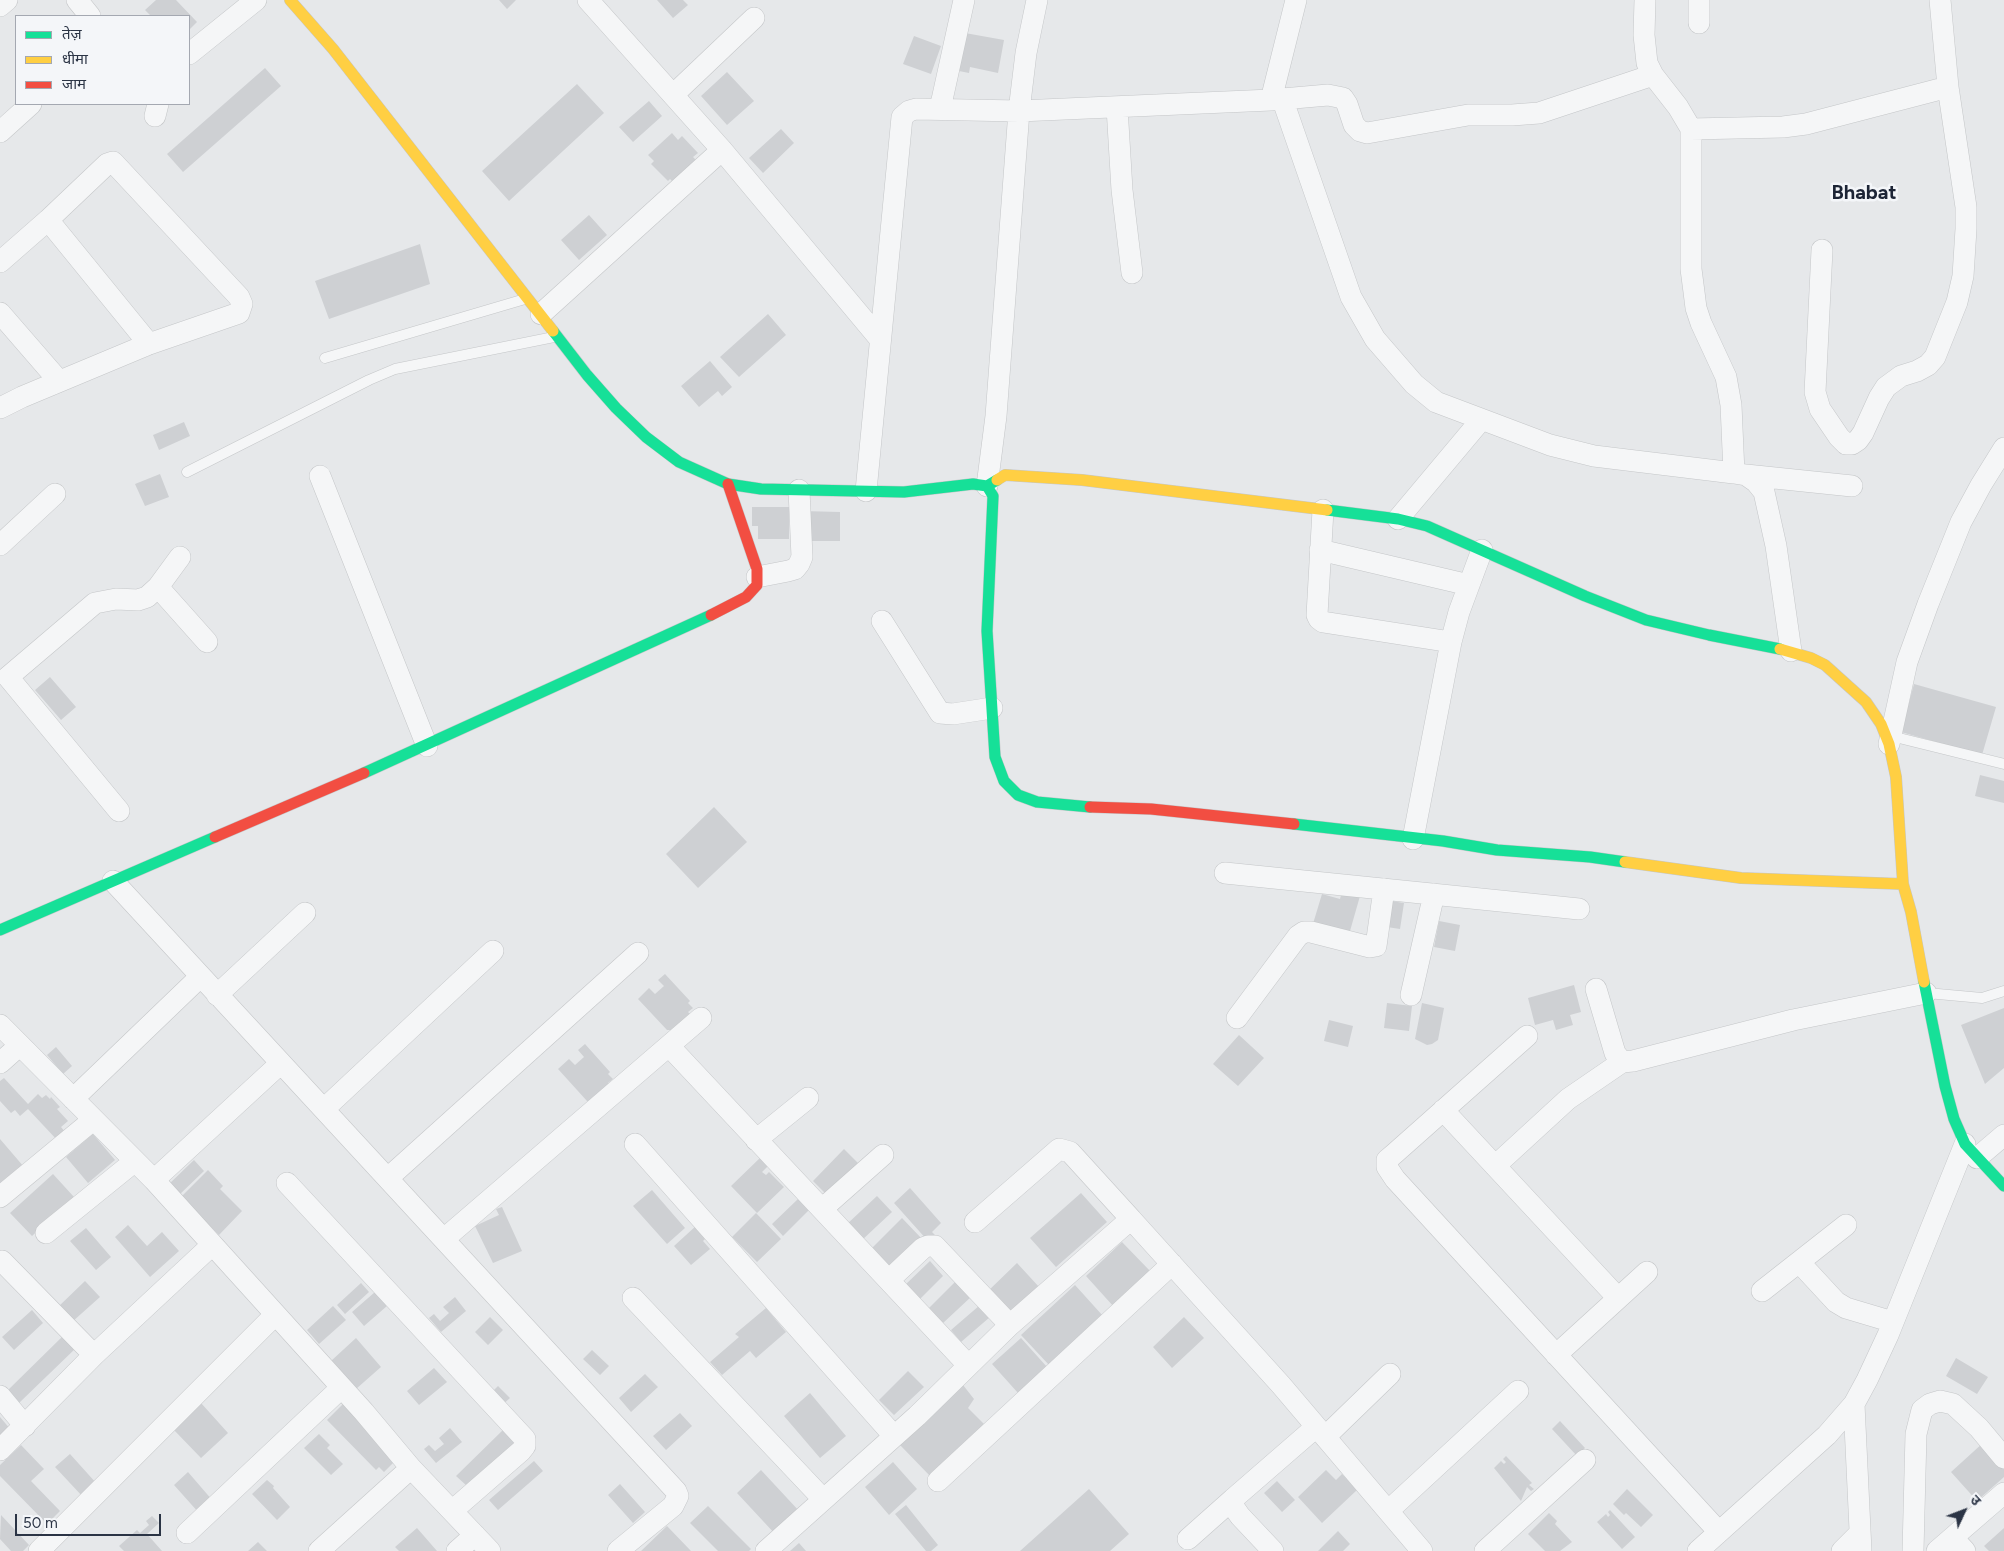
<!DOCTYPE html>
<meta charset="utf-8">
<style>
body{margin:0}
#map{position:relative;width:2004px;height:1551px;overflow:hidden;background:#e6e8ea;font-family:Figtree,"Noto Sans Devanagari",sans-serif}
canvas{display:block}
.legend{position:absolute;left:15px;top:15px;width:175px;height:90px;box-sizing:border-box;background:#f4f6f9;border:1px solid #a4a8b1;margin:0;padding:6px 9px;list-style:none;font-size:15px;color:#2b3445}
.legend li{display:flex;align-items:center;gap:10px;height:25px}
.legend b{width:25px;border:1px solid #a4a8b1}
.north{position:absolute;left:1939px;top:1486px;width:50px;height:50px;-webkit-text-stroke:4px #f4f6f9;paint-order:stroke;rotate:47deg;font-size:14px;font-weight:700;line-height:20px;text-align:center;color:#2b3445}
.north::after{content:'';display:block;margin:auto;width:18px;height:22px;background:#2b3445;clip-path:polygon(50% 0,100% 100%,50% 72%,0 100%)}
.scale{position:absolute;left:15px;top:1514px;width:146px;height:22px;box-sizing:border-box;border:2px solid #2b3445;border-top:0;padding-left:6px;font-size:15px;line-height:18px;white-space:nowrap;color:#2b3445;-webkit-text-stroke:4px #f4f6f9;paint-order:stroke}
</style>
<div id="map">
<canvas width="2004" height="1551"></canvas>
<ul class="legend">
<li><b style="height:6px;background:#16e098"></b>तेज़</li>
<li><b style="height:6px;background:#ffcf43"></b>धीमा</li>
<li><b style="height:6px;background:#f24e42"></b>जाम</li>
</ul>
<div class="north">उ</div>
<div class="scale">50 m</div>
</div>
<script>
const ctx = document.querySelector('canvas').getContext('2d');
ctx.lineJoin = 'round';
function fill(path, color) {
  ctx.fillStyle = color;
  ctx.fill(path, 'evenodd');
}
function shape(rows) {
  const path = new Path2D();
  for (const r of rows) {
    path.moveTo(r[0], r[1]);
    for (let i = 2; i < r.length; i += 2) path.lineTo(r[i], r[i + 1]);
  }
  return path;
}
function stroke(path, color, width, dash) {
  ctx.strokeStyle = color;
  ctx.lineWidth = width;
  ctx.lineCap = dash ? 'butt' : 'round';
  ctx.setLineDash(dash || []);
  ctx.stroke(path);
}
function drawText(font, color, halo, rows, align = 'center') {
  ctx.font = font + ' Figtree,sans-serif';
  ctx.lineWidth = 5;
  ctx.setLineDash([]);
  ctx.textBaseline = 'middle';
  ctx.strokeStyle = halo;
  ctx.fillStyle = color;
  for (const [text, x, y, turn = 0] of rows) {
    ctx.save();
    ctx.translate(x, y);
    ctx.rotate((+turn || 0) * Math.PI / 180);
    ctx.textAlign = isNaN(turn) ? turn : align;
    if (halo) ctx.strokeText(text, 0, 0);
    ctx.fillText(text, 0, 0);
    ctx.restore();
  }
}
fill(shape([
 [156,0,176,0,197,22,189,30,189,16,151,16,145,10],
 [499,0,516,0,507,9],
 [657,0,683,0,688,5,673,18],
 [965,33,1004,40,998,73,970,67,969,73,959,71],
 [914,36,941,46,931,74,903,64],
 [265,68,281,86,183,172,167,154],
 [727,72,754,101,727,125,701,96],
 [577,84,604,113,509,201,482,171],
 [649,101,662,116,633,142,619,127],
 [781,129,794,143,763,173,749,158],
 [672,133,678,140,682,136,698,153,693,157,698,162,675,184,670,179,668,181,651,164,654,161,648,155],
 [589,215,607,235,579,260,561,240],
 [420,244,430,284,329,319,315,281],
 [768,314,786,335,739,377,720,357],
 [710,361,732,387,722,396,718,391,699,407,681,386],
 [184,422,190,436,159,450,153,435],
 [160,474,169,497,145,506,135,484],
 [752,507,789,507,789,539,758,539,758,526,752,526],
 [802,511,840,512,840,541,801,541],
 [50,677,76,707,61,720,35,690],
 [1914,684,1996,707,1982,755,1901,732],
 [1980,775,2004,781,2004,803,1975,796],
 [714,807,747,842,698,888,666,854],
 [1342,891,1360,896,1348,938,1312,927,1322,894,1340,899],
 [1391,901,1404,903,1400,929,1387,927],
 [1439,921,1460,925,1455,951,1434,947],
 [665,974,690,1001,688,1003,693,1008,688,1012,693,1017,676,1030,667,1030,638,999,649,988,655,994,664,986,658,980],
 [1574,985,1581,1012,1570,1015,1573,1025,1556,1030,1553,1020,1535,1025,1528,998],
 [1387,1003,1412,1006,1409,1031,1384,1028],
 [1422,1003,1444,1008,1438,1040,1432,1044,1427,1045,1415,1039],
 [2004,1008,2004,1068,1985,1084,1961,1025],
 [1329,1020,1353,1026,1348,1047,1324,1041],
 [1239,1035,1264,1058,1238,1086,1213,1064],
 [585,1044,610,1072,608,1074,613,1079,608,1083,613,1088,596,1101,587,1101,558,1069,569,1059,575,1065,584,1057,578,1050],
 [56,1047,72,1066,63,1074,47,1055],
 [4,1078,28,1104,38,1094,42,1098,46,1095,50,1099,51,1097,60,1107,57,1109,68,1121,61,1127,66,1133,58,1141,28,1109,20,1116,15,1110,11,1113,0,1101,0,1081],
 [93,1134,115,1160,88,1183,66,1157],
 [0,1139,24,1167,0,1187],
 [844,1149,858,1163,826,1194,813,1181],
 [761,1157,769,1165,762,1172,766,1175,769,1172,784,1187,757,1213,731,1186],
 [194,1160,204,1171,178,1196,168,1185],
 [208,1170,223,1186,220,1189,242,1211,219,1235,181,1197],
 [53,1174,74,1197,32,1236,10,1213],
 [910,1188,941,1223,932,1232,935,1235,928,1241,894,1203],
 [652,1190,685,1228,667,1244,633,1206],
 [1081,1193,1107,1222,1056,1267,1030,1238],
 [877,1196,892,1212,861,1241,846,1225],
 [798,1199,809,1210,783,1236,772,1224],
 [502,1207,522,1251,493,1263,475,1226,499,1215,496,1209],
 [756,1213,781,1239,757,1262,732,1237],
 [902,1218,923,1240,891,1271,870,1250],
 [128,1225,147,1246,162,1232,179,1251,150,1277,115,1237],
 [697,1225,707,1237,703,1241,710,1249,691,1265,674,1246],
 [86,1228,111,1257,96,1270,70,1241],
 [1122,1242,1151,1272,1114,1307,1086,1276],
 [930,1261,943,1276,919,1300,905,1285],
 [1017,1263,1040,1288,1011,1316,987,1292],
 [957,1280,972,1296,942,1324,928,1309],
 [85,1281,100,1297,72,1322,58,1307],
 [361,1283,369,1292,345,1314,337,1305],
 [1075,1285,1103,1316,1049,1365,1021,1335],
 [375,1292,387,1306,364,1326,352,1312],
 [455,1297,466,1311,441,1332,429,1318,434,1314,440,1321,449,1313,443,1307],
 [980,1305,990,1317,961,1342,951,1330],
 [333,1306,346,1320,319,1344,307,1330],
 [766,1308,786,1332,756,1358,750,1351,722,1375,710,1362,739,1337,735,1334],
 [32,1310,43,1323,14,1350,2,1337],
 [490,1317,503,1330,488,1345,475,1332],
 [1184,1317,1204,1338,1172,1368,1153,1347],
 [64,1335,76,1348,19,1403,7,1391],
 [356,1338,381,1367,356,1389,331,1361],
 [1021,1338,1047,1367,1018,1393,992,1364],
 [592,1350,609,1366,600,1375,583,1359],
 [1956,1358,1988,1377,1977,1394,1946,1376],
 [434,1368,447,1382,419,1405,407,1391],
 [908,1371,924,1387,894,1415,879,1400],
 [645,1374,658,1387,631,1412,619,1398],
 [963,1385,974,1399,968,1408,985,1425,931,1477,900,1445],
 [498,1386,510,1398,501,1406,490,1394],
 [810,1393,846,1436,820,1458,784,1416],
 [201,1403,228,1433,201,1458,173,1429],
 [343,1404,397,1459,384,1472,379,1467,376,1470,327,1420],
 [680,1413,692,1426,666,1450,653,1436],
 [0,1417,11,1430,0,1440],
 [1560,1421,1585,1448,1577,1456,1552,1429],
 [450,1428,462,1442,436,1463,424,1449,429,1445,435,1451,444,1444,439,1438],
 [504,1429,518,1443,467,1486,456,1476],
 [319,1434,330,1445,327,1448,343,1464,331,1475,304,1448],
 [1984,1442,2004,1465,2004,1477,1977,1501,1951,1472],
 [21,1445,44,1469,31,1481,60,1511,47,1524,0,1476,0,1465],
 [70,1454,97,1484,83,1497,55,1467],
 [1506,1456,1532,1483,1529,1485,1534,1489,1531,1491,1527,1487,1521,1501,1494,1468,1501,1461,1504,1464,1506,1462,1503,1459],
 [534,1461,543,1471,498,1510,489,1500],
 [893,1462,917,1489,889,1515,865,1487],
 [761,1470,800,1512,776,1535,737,1493],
 [1326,1470,1336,1480,1342,1474,1357,1490,1322,1523,1298,1497],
 [188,1472,213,1501,199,1513,174,1485],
 [267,1480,274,1486,273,1488,290,1507,277,1520,252,1494],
 [1277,1481,1295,1500,1282,1512,1264,1493],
 [620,1484,645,1512,633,1523,608,1495],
 [1089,1489,1129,1534,1110,1551,1020,1551],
 [1627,1489,1653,1515,1641,1527,1626,1513,1624,1515,1613,1504],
 [906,1505,938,1545,931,1551,926,1551,895,1514],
 [708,1506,751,1549,749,1551,718,1551,690,1523],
 [1610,1510,1635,1537,1622,1549,1597,1522,1606,1514,1608,1517,1610,1515,1608,1512],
 [1549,1513,1557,1521,1555,1524,1572,1542,1560,1551,1545,1551,1528,1534],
 [1,1515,29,1545,23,1551,11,1551,0,1539],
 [152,1516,159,1523,147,1534,162,1551,124,1551,119,1546,137,1530,140,1533,149,1525,146,1521],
 [667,1526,691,1551,641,1551],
 [417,1528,437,1551,399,1551,395,1547],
 [2004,1528,2004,1551,1989,1551,1984,1546],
 [1338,1531,1350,1544,1343,1551,1318,1551],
 [258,1542,267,1551,248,1551],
 [799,1543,806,1551,790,1551]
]), '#ced0d3');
const lane = shape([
 [325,358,525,299],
 [187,472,369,380,395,369,554,337],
 [1891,736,2004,764],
 [1927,993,1982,998,2004,991]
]);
const street = shape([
 [77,0,90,16],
 [588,0,722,150,879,338],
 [1645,0,1644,35,1647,63,1653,75,1678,107,1691,129,1691,269,1694,292,1696,308,1701,323,1726,377,1731,405,1734,473],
 [1699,0,1699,23],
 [0,6,7,0],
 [189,54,256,0],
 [673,95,754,18],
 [1282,98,1351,297,1375,339,1414,384,1436,402,1550,445,1594,456,1734,473,1746,475,1756,482,1764,492,1776,546,1791,651],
 [1271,100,1296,0],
 [1117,107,1122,190,1132,273],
 [940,109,964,0],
 [155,116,158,104],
 [1691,129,1783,127,1806,124,1948,87],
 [0,132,31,104],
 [48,220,149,344],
 [1822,250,1815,392,1820,409,1839,437,1846,444,1852,444,1858,440,1863,433,1879,398,1886,387,1901,376,1917,371,1928,365,1935,357,1957,302,1963,276,1966,229,1966,207,1948,87,1940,0],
 [0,262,48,220,107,164,113,162,239,297,242,304,239,313,149,344,22,397,0,408],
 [0,313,59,381],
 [541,314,722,150],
 [1746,475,1852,486],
 [320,476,427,746],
 [987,486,996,416,1019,111,1271,100,1328,95,1343,98,1347,104,1354,125,1360,131,1367,133,1468,115,1512,115,1539,113,1653,75],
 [866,491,902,117,909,111,916,109,1019,111,1026,53,1037,0],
 [1323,510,1317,615,1319,619,1323,622,1451,642],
 [1398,519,1481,420],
 [0,545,55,494],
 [1320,550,1469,585],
 [757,577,788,571,795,569,799,564,802,557,799,490],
 [158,587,207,642],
 [882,621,940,713,953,714,992,708],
 [1889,744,1907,662,1928,604,1961,522,1981,485,2004,448],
 [119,811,8,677,95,603,116,599,138,600,147,597,158,587,180,557],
 [1413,839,1451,642,1459,612,1482,550],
 [1225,873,1579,909],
 [113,881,676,1491,678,1496,673,1506,618,1551],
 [1596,989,1615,1053,1622,1062,1633,1061,1793,1020,1926,993],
 [217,995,305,913],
 [1411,995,1434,894],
 [1237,1018,1298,936,1304,932,1311,932,1370,947,1376,946,1384,889],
 [0,1025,154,1180,364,1412,411,1468,319,1551],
 [1527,1036,1394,1154,1387,1160,1387,1167,1395,1179,1719,1532],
 [669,1046,968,1365],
 [0,1063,19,1046],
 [73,1099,200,977],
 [324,1109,493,951],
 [1443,1110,1618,1298],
 [756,1140,808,1098],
 [635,1144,894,1436],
 [1977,1158,2004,1135],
 [1495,1166,1568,1099,1622,1062],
 [388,1178,638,953],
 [154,1180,281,1063],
 [287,1183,525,1439,525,1446,521,1451,452,1511],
 [0,1197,93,1120],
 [822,1209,883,1155],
 [975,1222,1059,1149,1070,1152,1131,1219],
 [46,1233,135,1161],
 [444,1239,701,1018],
 [2,1261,94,1355],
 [1799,1262,1836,1302,1846,1308,1893,1322],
 [889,1280,923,1248,928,1246,935,1246,1010,1325],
 [1762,1291,1846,1225],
 [633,1298,823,1499],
 [1556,1355,1647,1272],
 [0,1396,25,1426],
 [1854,1404,1861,1551],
 [1325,1437,1390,1374],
 [0,1450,94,1355,211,1246],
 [411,1468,490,1551],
 [938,1481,1172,1264],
 [1388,1511,1518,1391],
 [187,1533,341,1388],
 [1953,1538,1965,1551],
 [1188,1539,1233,1499],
 [39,1551,275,1315],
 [457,1551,475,1535],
 [766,1551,917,1416,1010,1325,1131,1219,1281,1385,1422,1551],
 [1273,1551,1240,1516,1233,1506,1233,1499,1316,1427],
 [1485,1551,1585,1460],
 [1698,1551,1827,1435,1854,1404,1867,1380,1888,1335,1965,1144],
 [1842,1551,1859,1534],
 [1913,1551,1916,1434,1922,1410,1930,1404,1940,1401,1953,1404,1979,1428,2004,1458],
 [1937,1551,2004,1493]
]);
const fast = shape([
 [553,331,587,375,616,408,646,437,679,462,728,484,761,489,904,492,973,484,987,486,997,480],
 [987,486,993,496,987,631,995,757,1004,781,1018,795,1037,802,1090,807],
 [1327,510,1398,519,1427,526,1585,596,1646,620,1709,635,1780,649],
 [364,773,711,615],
 [1294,824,1443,841,1497,850,1590,857,1625,862],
 [0,930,215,837],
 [1924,982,1945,1086,1954,1119,1965,1144,2004,1186]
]);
const slow = shape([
 [290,0,333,49,553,331],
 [997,480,1005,475,1082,480,1327,510],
 [1780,649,1811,658,1825,665,1866,702,1881,724,1889,744,1896,777,1903,884],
 [1625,862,1741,878,1903,884,1911,912,1924,982]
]);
const jam = shape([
 [711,615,746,597,757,585,757,569,728,484],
 [1090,807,1151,809,1294,824],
 [215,837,364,773]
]);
stroke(lane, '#c4c6c8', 11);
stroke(street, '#c4c6c8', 22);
stroke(fast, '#c4c6c8', 12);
stroke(slow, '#c4c6c8', 12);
stroke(jam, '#c4c6c8', 12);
stroke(lane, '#f5f6f7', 10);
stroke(street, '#f5f6f7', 21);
stroke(fast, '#16e098', 11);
stroke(slow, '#ffcf43', 11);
stroke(jam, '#f24e42', 11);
drawText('bold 20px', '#1d2536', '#f4f6f9', [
 ["Bhabat",1864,193]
]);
</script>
